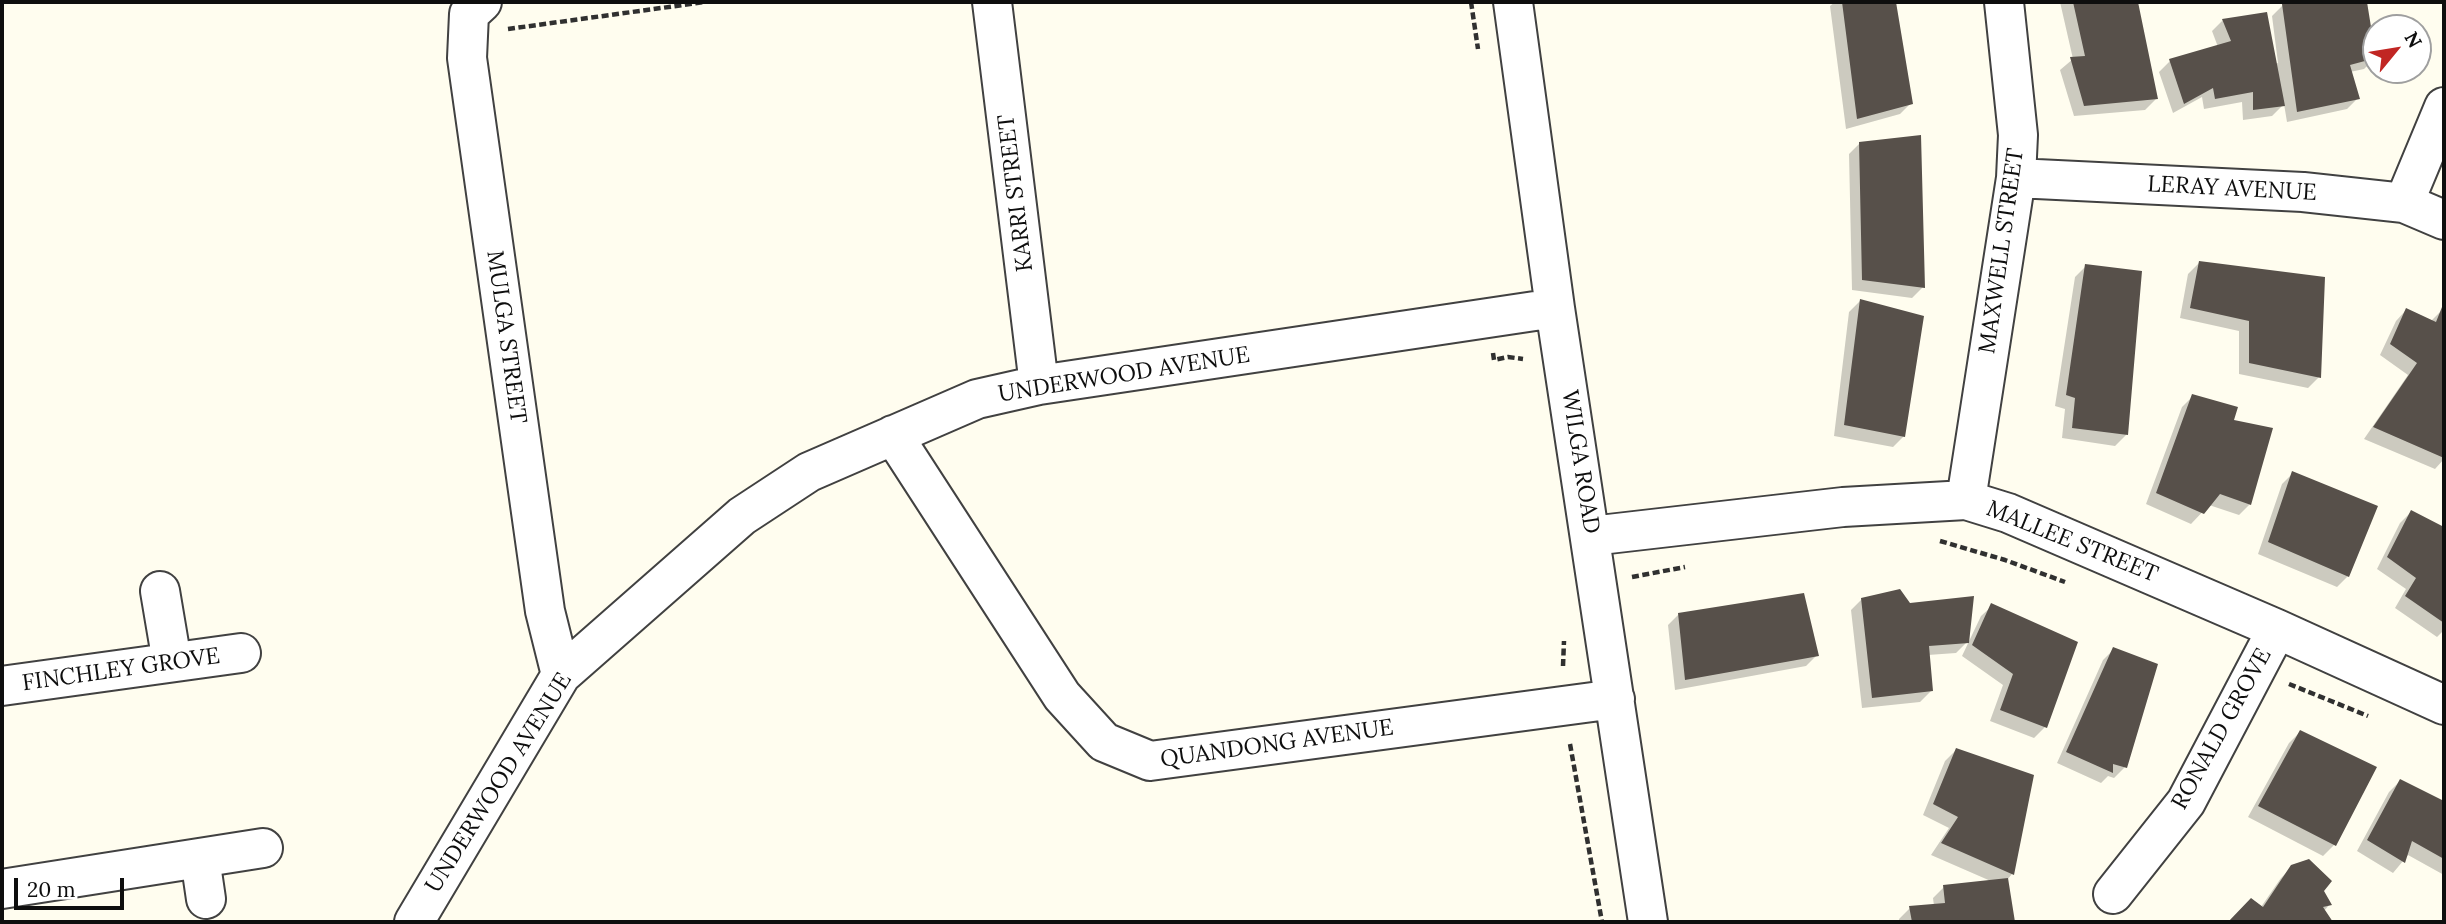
<!DOCTYPE html>
<style>
body{margin:0}
#map{position:relative;width:2446px;height:924px;overflow:hidden;background:#fffdef;font-family:Lora,serif}
canvas{display:block}
.frame{position:absolute;inset:0;border:4px solid #0e0e0e;pointer-events:none}
.north{position:absolute;left:2362px;top:14px;width:70px;height:70px;box-sizing:border-box;background:#fff;border:2px solid #9f9f9f;border-radius:50%;rotate:60deg;font-size:19px;font-weight:700;line-height:28px;text-align:center;color:#0e0e0e}
.north::after{content:'';display:block;margin:auto;width:24px;height:32px;background:#c12623;clip-path:polygon(50% 0,100% 100%,50% 72%,0 100%)}
.scale{position:absolute;left:14px;top:878px;width:110px;height:32px;box-sizing:border-box;border:4px solid #0e0e0e;border-top:0;padding-left:9px;font-size:21px;line-height:24px;white-space:nowrap;color:#0e0e0e;-webkit-text-stroke:5px #fff;paint-order:stroke}
</style>
<div id="map">
<canvas width="2446" height="924"></canvas>
<div class="frame"></div>
<div class="north">N</div>
<div class="scale">20 m</div>
</div>
<script>
const ctx = document.querySelector('canvas').getContext('2d');
ctx.lineJoin = 'round';
function fill(path, color) {
  ctx.fillStyle = color;
  ctx.fill(path, 'evenodd');
}
function shape(rows) {
  const path = new Path2D();
  for (const r of rows) {
    path.moveTo(r[0], r[1]);
    for (let i = 2; i < r.length; i += 2) path.lineTo(r[i], r[i + 1]);
  }
  return path;
}
function stroke(path, color, width, dash) {
  ctx.strokeStyle = color;
  ctx.lineWidth = width;
  ctx.lineCap = dash ? 'butt' : 'round';
  ctx.setLineDash(dash || []);
  ctx.stroke(path);
}
function drawText(font, color, halo, rows, align = 'center') {
  ctx.font = font + ' Lora,serif';
  ctx.lineWidth = 7;
  ctx.setLineDash([]);
  ctx.textBaseline = 'middle';
  ctx.strokeStyle = halo;
  ctx.fillStyle = color;
  for (const [text, x, y, turn = 0] of rows) {
    ctx.save();
    ctx.translate(x, y);
    ctx.rotate((+turn || 0) * Math.PI / 180);
    ctx.textAlign = isNaN(turn) ? turn : align;
    if (halo) ctx.strokeText(text, 0, 0);
    ctx.fillText(text, 0, 0);
    ctx.restore();
  }
}
fill(shape([
 [1835,2,1894,2,1911,103,1900,114,1846,129,1830,6],
 [2060,2,2136,2,2156,99,2145,110,2074,116,2060,70,2073,59],
 [2299,2,2365,2,2375,58,2364,69,2350,72,2358,98,2347,109,2287,122,2284,104,2272,116,2243,120,2242,102,2204,109,2202,97,2173,113,2159,72,2170,61,2218,47,2212,31,2223,20,2275,64,2278,63,2272,16,2283,5],
 [1860,143,1923,287,1912,298,1852,290,1849,154],
 [2199,263,2319,377,2308,388,2239,374,2239,331,2180,318,2188,274],
 [2086,266,2126,435,2115,446,2062,438,2065,409,2055,406,2075,277],
 [1860,301,1904,436,1893,447,1834,436,1849,312],
 [2406,310,2431,321,2442,310,2444,311,2444,459,2435,469,2364,439,2408,375,2380,355,2396,321],
 [2193,396,2231,421,2250,504,2239,515,2209,505,2191,524,2146,504,2182,407],
 [2293,473,2348,576,2337,587,2258,554,2282,484],
 [2411,512,2444,529,2444,630,2437,637,2395,608,2406,589,2377,569,2400,523],
 [1862,599,1909,605,1967,642,1956,653,1928,655,1931,691,1920,702,1862,708,1851,610],
 [1992,606,2045,727,2034,738,1990,721,2003,685,1962,656,1981,616],
 [1679,614,1817,655,1806,666,1675,690,1668,625],
 [2114,649,2125,767,2114,778,2108,776,2101,783,2057,763,2103,660],
 [2300,732,2334,845,2323,856,2248,817,2289,743],
 [1956,750,2032,776,2012,874,2007,880,2013,922,1899,922,1899,919,1910,908,1934,906,1933,898,1944,887,1993,882,1931,855,1949,828,1923,815,1945,761],
 [2400,781,2444,803,2444,875,2408,855,2393,873,2357,851,2389,792],
 [2292,867,2322,891,2330,904,2324,911,2331,922,2230,922,2251,900,2261,907,2281,878]
]), '#0003');
fill(shape([
 [1842,2,1896,2,1913,104,1857,119],
 [2073,2,2138,2,2158,99,2084,106,2070,57,2085,56],
 [2291,2,2367,2,2376,58,2350,65,2360,99,2297,112,2282,4],
 [2267,12,2285,106,2253,110,2253,92,2215,99,2213,88,2184,104,2169,59,2231,41,2222,19],
 [1921,135,1925,288,1862,280,1859,142],
 [2199,261,2325,277,2321,378,2249,363,2249,321,2190,308],
 [2085,264,2142,271,2128,435,2072,428,2075,398,2066,395],
 [1860,299,1924,316,1905,437,1844,425],
 [2442,307,2444,309,2444,458,2373,427,2417,363,2390,344,2406,308,2436,322],
 [2192,394,2238,407,2234,420,2273,428,2251,505,2220,494,2204,514,2156,493],
 [2292,471,2378,506,2349,577,2268,542],
 [2411,510,2444,527,2444,623,2405,596,2416,578,2387,557],
 [1900,589,1910,603,1974,596,1969,643,1929,646,1933,691,1872,698,1861,598],
 [1804,593,1819,656,1685,680,1678,613],
 [1991,603,2078,642,2047,728,2000,710,2013,674,1972,645],
 [2113,647,2158,664,2127,768,2113,764,2113,773,2066,752],
 [2300,730,2377,767,2336,846,2258,806],
 [1956,748,2034,775,2014,875,1941,843,1958,817,1933,804],
 [2400,779,2444,801,2444,859,2412,841,2405,863,2367,840],
 [2309,859,2332,881,2324,891,2332,905,2323,907,2333,922,2228,922,2251,898,2263,907,2291,865],
 [2008,878,2015,922,1912,922,1909,906,1945,903,1943,885]
]), '#57504a');
const minor = shape([
 [482,2,469,14,467,58,545,611,561,675],
 [992,2,1039,385],
 [1513,2,1555,308,1648,922],
 [2016,178,2303,192,2404,203,2444,220],
 [2404,203,2444,107],
 [893,435,1062,696,1104,742,1150,761,1615,699],
 [1966,500,2016,178,2018,135,2004,2],
 [1591,536,1843,507,1966,500,2008,513,2277,629,2444,705],
 [160,591,172,662],
 [2,686,241,653],
 [200,858,206,899],
 [2,889,263,848],
 [2113,894,2186,802,2277,629],
 [414,922,561,675,742,516,809,472,977,399,1039,385,1555,308]
]);
stroke(minor, '#414141', 42);
stroke(shape([
 [1471,2,1478,49],
 [508,29,705,2],
 [1493,353,1494,360,1508,357,1523,359],
 [1940,541,2005,560,2065,582],
 [1632,577,1685,567],
 [1563,666,1564,641],
 [2289,684,2368,716],
 [1570,744,1602,922]
]), '#303030', 4.5, [7, 3.5]);
stroke(minor, '#fff', 38);
drawText('23px', '#0e0e0e', '#fff', [
 ["LERAY AVENUE",2232,189,3],
 ["KARRI STREET",1016,193,-97],
 ["MAXWELL STREET",2002,251,-82],
 ["MULGA STREET",506,337,82],
 ["UNDERWOOD AVENUE",1124,375,-9],
 ["WILGA ROAD",1580,462,81],
 ["MALLEE STREET",2072,542,22],
 ["FINCHLEY GROVE",121,670,-8],
 ["RONALD GROVE",2222,729,-61],
 ["QUANDONG AVENUE",1277,744,-8],
 ["UNDERWOOD AVENUE",499,783,-58]
]);
</script>
